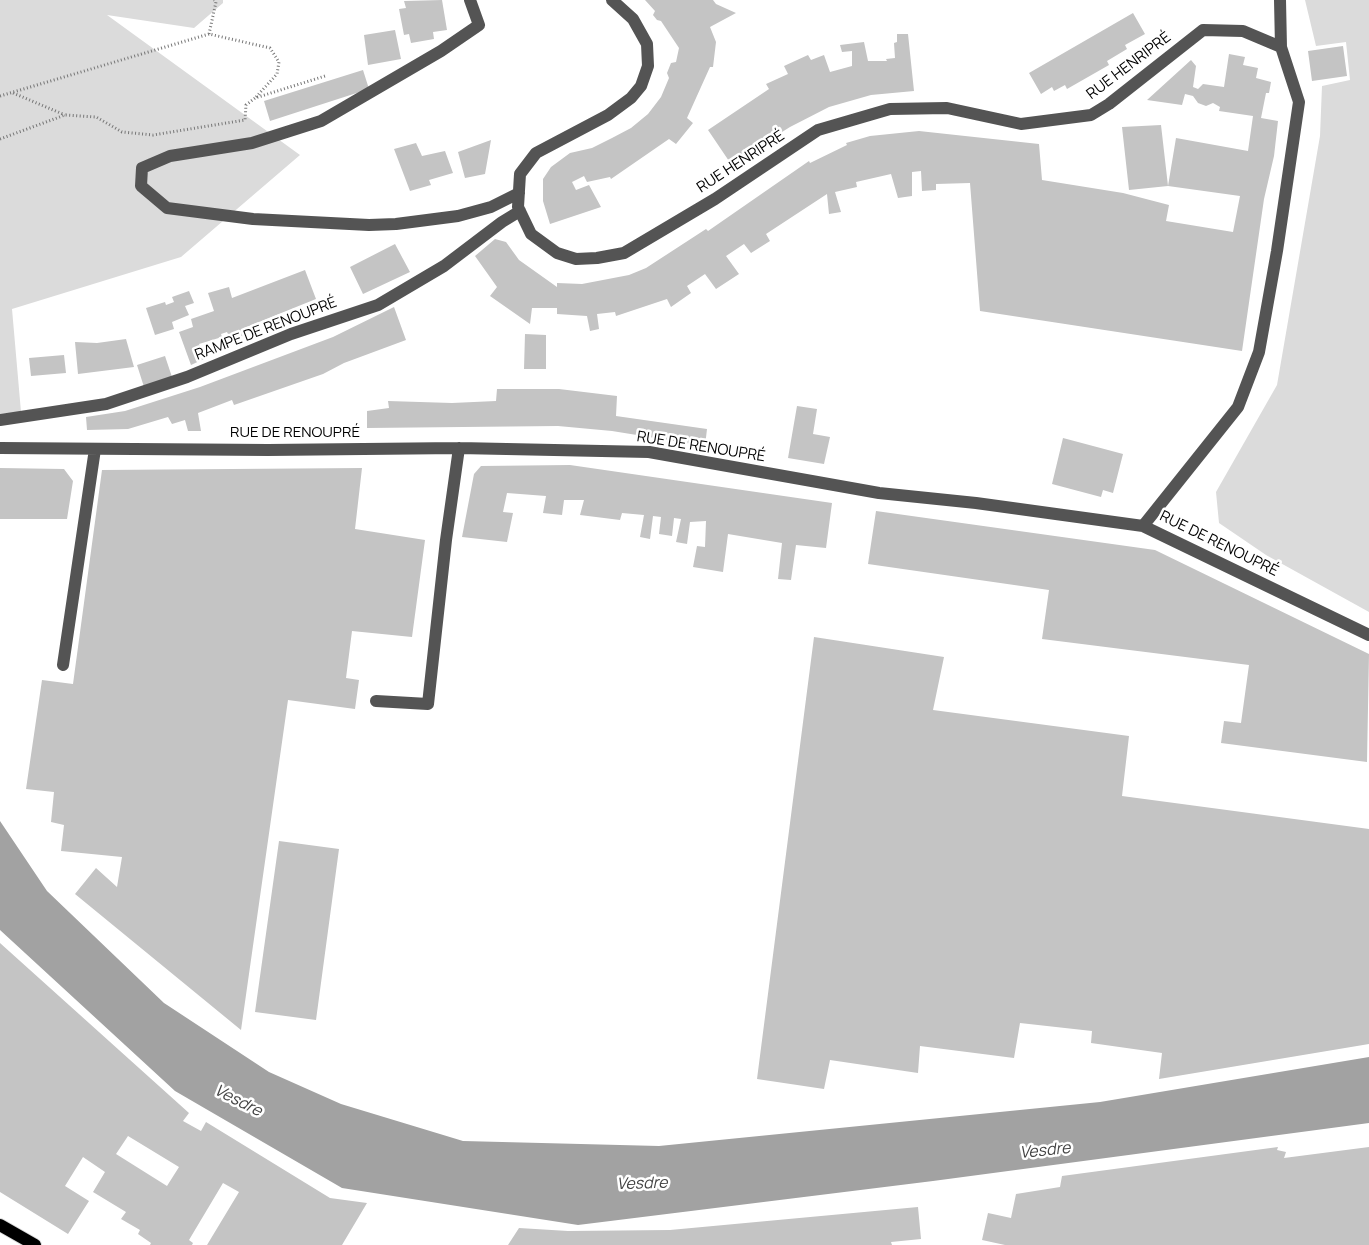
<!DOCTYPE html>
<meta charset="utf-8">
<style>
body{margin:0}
canvas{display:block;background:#fff}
</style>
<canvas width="1369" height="1245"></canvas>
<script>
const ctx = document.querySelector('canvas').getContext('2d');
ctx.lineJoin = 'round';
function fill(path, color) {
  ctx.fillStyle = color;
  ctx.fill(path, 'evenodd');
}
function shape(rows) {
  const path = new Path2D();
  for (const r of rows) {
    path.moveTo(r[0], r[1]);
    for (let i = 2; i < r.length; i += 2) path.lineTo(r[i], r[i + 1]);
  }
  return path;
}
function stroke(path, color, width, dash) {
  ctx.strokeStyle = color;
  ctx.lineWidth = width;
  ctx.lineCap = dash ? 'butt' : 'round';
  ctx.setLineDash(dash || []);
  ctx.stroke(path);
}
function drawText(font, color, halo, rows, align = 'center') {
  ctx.font = font + ' Manrope,sans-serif';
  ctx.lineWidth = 5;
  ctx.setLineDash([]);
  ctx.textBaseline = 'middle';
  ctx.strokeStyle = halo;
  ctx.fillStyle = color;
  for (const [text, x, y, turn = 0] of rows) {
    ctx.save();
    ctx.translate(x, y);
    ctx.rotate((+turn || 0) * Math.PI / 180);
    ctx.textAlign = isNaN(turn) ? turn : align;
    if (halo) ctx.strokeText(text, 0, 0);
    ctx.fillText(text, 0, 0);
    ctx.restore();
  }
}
fill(shape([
 [0,0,223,0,223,3,194,28,107,15,300,155,181,257,12,309,21,412,0,414],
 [1305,0,1369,0,1369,612,1266,555,1219,523,1216,492,1277,385,1320,136,1322,86,1350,80,1346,42,1316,46]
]), '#dbdbdb');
fill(shape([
 [0,821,47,891,164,1003,269,1072,341,1104,463,1141,659,1146,1100,1102,1369,1057,1369,1123,933,1181,578,1225,342,1188,175,1091,0,930]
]), '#a2a2a2');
fill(shape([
 [442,0,447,30,433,32,434,39,411,43,409,34,404,35,399,9,406,8,404,1],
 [645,0,713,0,716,4,736,13,710,27,716,42,713,67,710,67,687,118,693,123,676,144,669,139,611,179,610,177,587,182,584,176,572,182,576,190,589,185,601,207,550,224,543,201,543,179,551,167,570,153,592,148,612,138,631,128,648,114,661,97,669,78,667,73,671,63,676,62,679,48,661,21,657,20,653,15,655,11],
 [1133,13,1145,34,1125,45,1127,49,1107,61,1109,65,1067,89,1065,85,1054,91,1052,87,1041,94,1029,73],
 [395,30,401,59,368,65,364,35],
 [897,34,908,34,914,91,871,95,829,107,790,127,731,164,708,130,769,89,766,84,788,74,784,66,808,55,811,60,824,55,830,72,852,66,852,51,842,52,840,45,864,42,868,61,887,61,886,59,895,58,894,43,897,42],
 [1343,46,1347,76,1312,81,1308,51],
 [1229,54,1245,57,1243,65,1258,68,1256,78,1271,82,1269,93,1266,93,1261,118,1278,121,1274,156,1264,199,1242,351,980,311,970,183,936,184,936,190,922,191,921,171,912,172,912,196,898,198,891,174,856,182,857,187,835,192,841,212,829,214,827,194,766,234,770,241,751,253,744,244,726,256,739,274,716,289,705,274,687,286,691,293,671,307,667,299,616,316,615,312,597,314,599,329,590,331,587,316,557,314,557,308,532,308,530,324,490,296,497,287,475,256,495,239,506,242,519,260,557,287,557,283,582,284,629,275,646,268,706,229,708,231,809,161,810,163,847,145,846,143,870,136,919,131,1039,144,1042,180,1123,193,1169,205,1166,221,1233,232,1240,196,1168,186,1129,190,1122,127,1161,125,1168,186,1176,138,1248,151,1253,116,1219,111,1220,107,1213,103,1206,106,1198,103,1193,96,1185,94,1182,105,1147,100,1191,60,1196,66,1193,87,1198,89,1203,84,1224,87],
 [363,70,369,89,270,121,264,101],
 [491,140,485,174,465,178,458,152],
 [416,143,422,156,445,151,453,173,429,180,431,185,410,191,394,149],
 [395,244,410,272,363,294,350,267],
 [305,270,316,299,244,328,246,335,231,340,227,332,221,334,222,337,199,344,206,358,191,365,179,332,193,327,191,319,214,311,208,293,229,287,232,298],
 [189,291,194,303,185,306,189,315,172,322,174,329,155,335,146,308,165,302,166,305,174,302,172,297],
 [394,307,406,340,344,363,323,374,234,405,232,400,198,413,201,431,188,431,185,420,172,424,168,417,128,429,87,430,86,417,125,411,200,387,333,337],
 [525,334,546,335,546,369,524,369],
 [126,339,134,367,78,374,75,342,97,343],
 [64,355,66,373,31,376,29,358],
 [165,356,172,377,144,387,137,365],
 [497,389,559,389,617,396,616,416,707,429,705,446,612,431,558,426,367,428,367,411,389,408,388,401,452,403,496,401],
 [797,406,817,409,813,434,830,437,824,464,788,458],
 [1063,438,1123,454,1113,493,1103,490,1101,497,1052,484],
 [570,465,832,503,826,548,796,545,791,580,778,579,782,543,728,534,723,572,693,567,697,546,705,547,706,521,690,522,687,544,676,542,681,519,674,518,672,536,659,534,661,517,653,516,650,539,640,537,644,515,622,513,620,520,580,515,584,500,564,500,562,515,543,513,546,496,507,493,503,512,513,513,507,542,462,537,474,474,481,466],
 [0,468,64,469,73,481,67,519,0,519],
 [362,468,355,529,425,540,412,637,352,631,346,678,359,680,355,709,288,700,241,1030,75,894,96,868,117,887,122,857,61,851,64,825,51,822,54,792,26,789,42,680,73,684,102,470],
 [876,511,1155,550,1369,654,1367,762,1221,743,1224,721,1241,723,1249,665,1042,639,1049,590,868,564],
 [814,637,944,657,933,710,1129,736,1122,796,1369,829,1369,1044,1159,1079,1162,1053,1091,1043,1092,1031,1020,1023,1014,1058,920,1046,918,1073,830,1060,824,1089,757,1079],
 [279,841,339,849,316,1020,255,1012],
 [0,943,189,1113,183,1121,201,1131,206,1122,330,1198,367,1203,342,1245,207,1245,239,1192,223,1183,189,1240,193,1243,192,1245,150,1245,151,1243,138,1234,140,1230,121,1219,126,1212,93,1192,105,1172,83,1157,65,1186,89,1201,68,1234,0,1192],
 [128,1136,179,1167,167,1186,116,1154],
 [1278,1147,1277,1150,1286,1152,1284,1158,1369,1147,1369,1245,1005,1245,982,1240,988,1213,1011,1218,1016,1194,1060,1187,1062,1176],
 [918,1207,921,1239,891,1242,892,1245,508,1245,519,1228,568,1231,670,1230]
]), '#c4c4c4');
const major = shape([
 [0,1225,35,1245]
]);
stroke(major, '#dbdbdb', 14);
stroke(shape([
 [209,34,216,2,214,0],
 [13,93,65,115],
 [0,96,209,34,270,48,279,62,277,74,256,97],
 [0,139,65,115,96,117,122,132,153,135,245,120,246,105,255,98,325,76]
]), '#767676', 3, [1, 2.5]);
stroke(shape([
 [470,0,479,25,441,51,321,121,252,143,170,156,142,168,141,186,167,208,253,219,369,225,396,224,458,216,491,207,519,193],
 [612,0,633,19,647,44,648,66,641,86,631,98,608,115,536,153,520,174,518,207,531,234,557,253,576,259,597,258,624,253,715,199,818,130,890,109,947,108,1021,124,1091,115,1109,104,1203,30,1243,31,1281,47],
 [0,420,106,404,187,377,291,334,378,305,444,266,502,222,520,211],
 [0,448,268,450,459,448,649,452,879,493,976,503,1143,526,1369,635],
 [1143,526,1238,407,1259,352,1277,251,1299,102,1281,47,1280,0],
 [63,665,95,449],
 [376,701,428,704,446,540,459,448]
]), '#545454', 12);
stroke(major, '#000', 12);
drawText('15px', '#000', '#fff', [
 ["RUE HENRIPRÉ",1129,66,-37],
 ["RUE HENRIPRÉ",741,162,-33],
 ["RAMPE DE RENOUPRÉ",266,329,-21],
 ["RUE DE RENOUPRÉ",295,433],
 ["RUE DE RENOUPRÉ",701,447,9],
 ["RUE DE RENOUPRÉ",1219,544,26]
]);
drawText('italic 16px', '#434343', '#fff', [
 ["Vesdre",238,1101,27],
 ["Vesdre",1045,1151,-6],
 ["Vesdre",642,1184,-2]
]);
</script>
